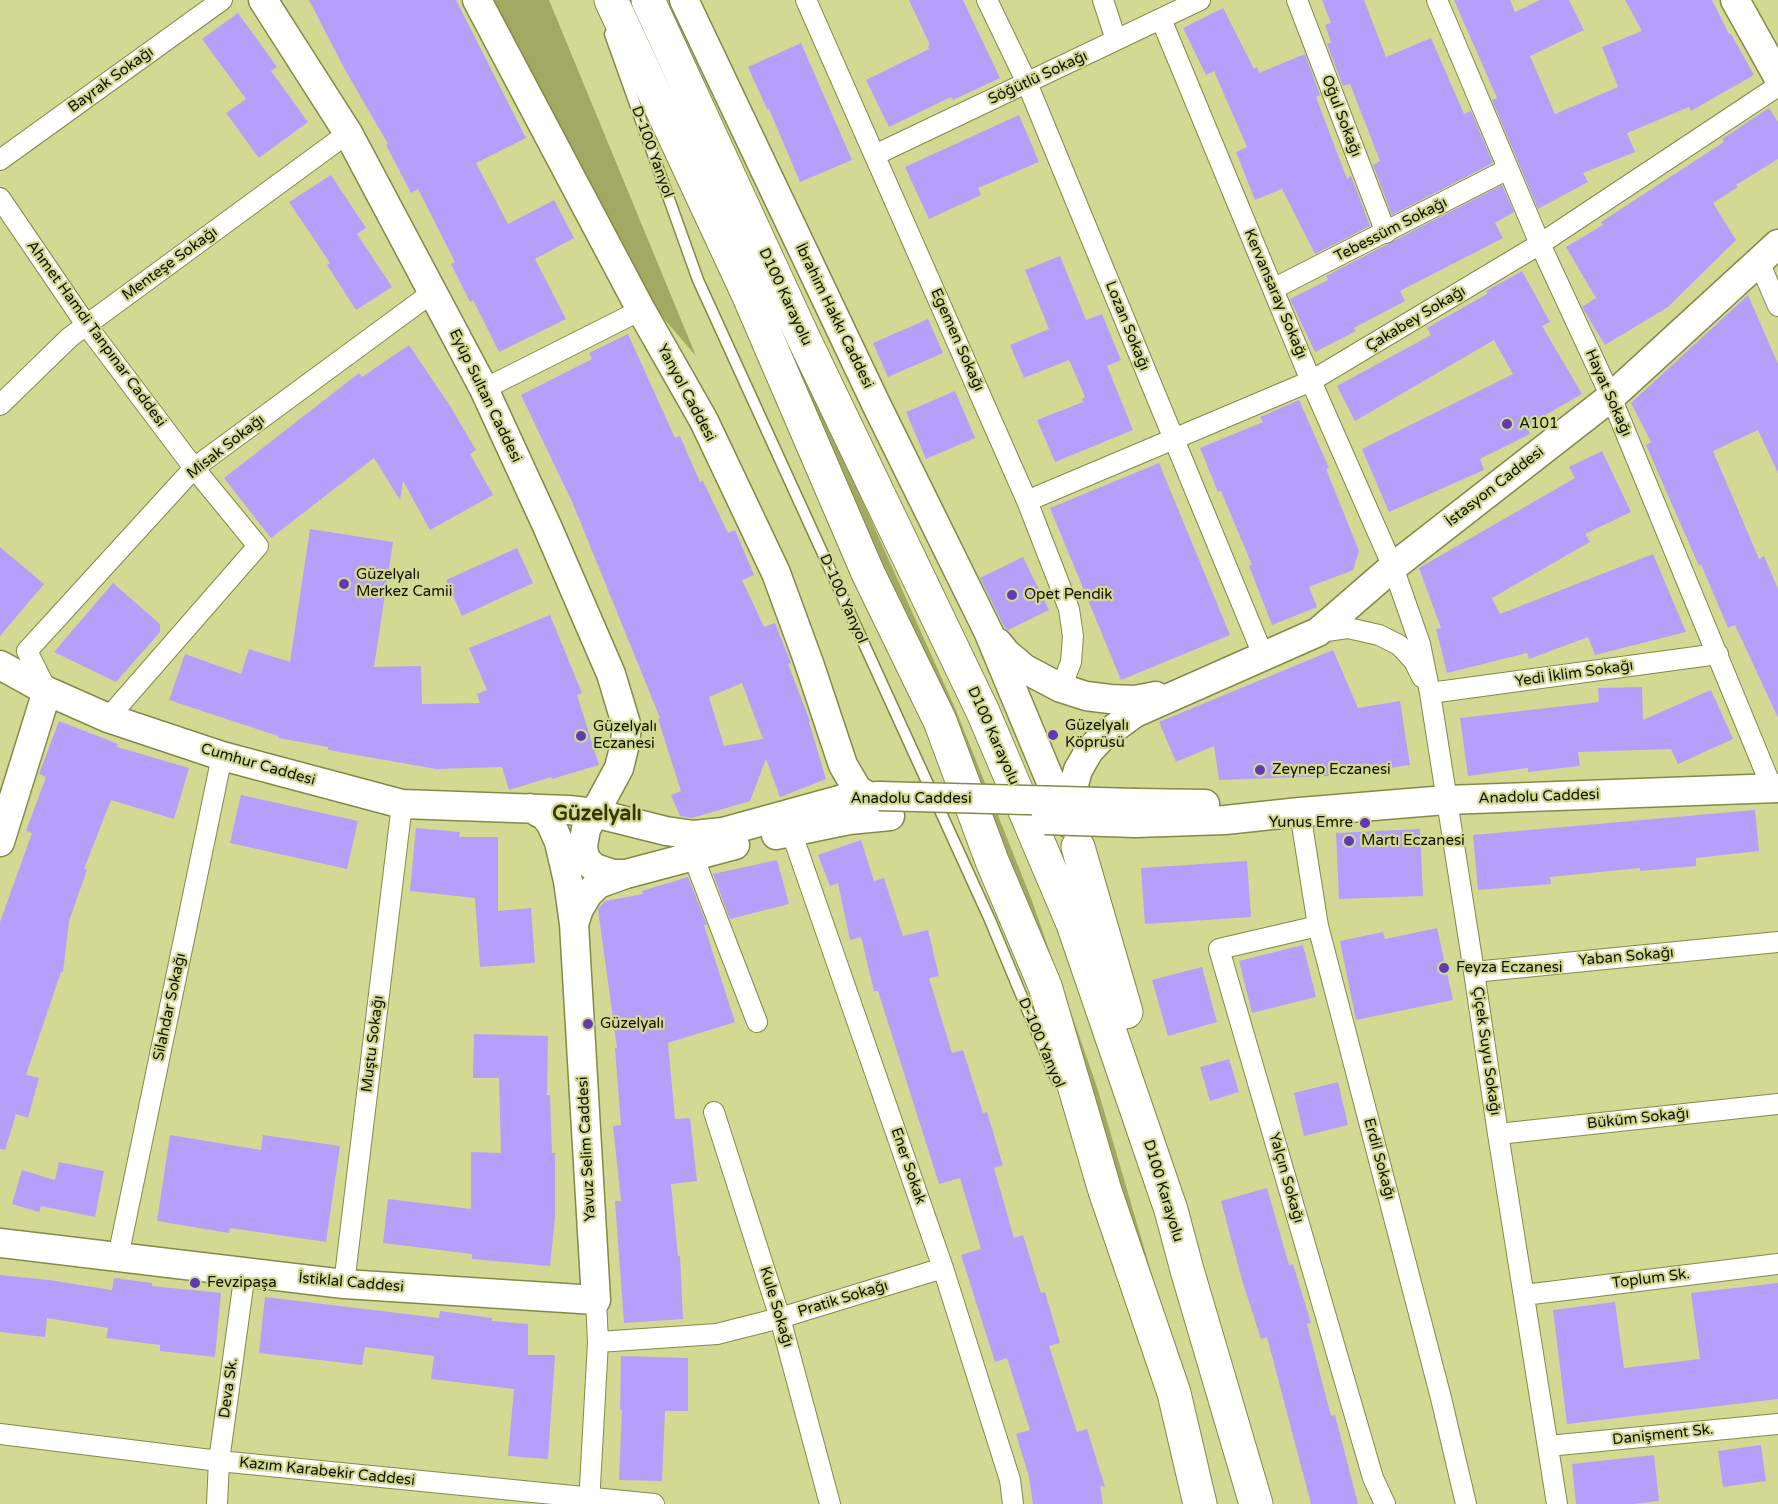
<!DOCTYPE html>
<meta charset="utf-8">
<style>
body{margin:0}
canvas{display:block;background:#d2d992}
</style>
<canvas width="1778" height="1504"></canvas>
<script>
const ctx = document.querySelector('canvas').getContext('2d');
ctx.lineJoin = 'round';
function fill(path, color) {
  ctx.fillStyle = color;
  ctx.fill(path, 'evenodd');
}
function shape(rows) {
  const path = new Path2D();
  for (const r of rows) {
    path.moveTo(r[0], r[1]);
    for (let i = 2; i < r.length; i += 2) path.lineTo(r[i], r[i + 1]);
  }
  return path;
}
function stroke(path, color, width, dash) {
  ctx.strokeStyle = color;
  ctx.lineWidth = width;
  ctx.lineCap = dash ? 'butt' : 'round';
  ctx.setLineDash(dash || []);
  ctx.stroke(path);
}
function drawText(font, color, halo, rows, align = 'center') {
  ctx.font = font + ' "Varela Round",sans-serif';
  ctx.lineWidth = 4.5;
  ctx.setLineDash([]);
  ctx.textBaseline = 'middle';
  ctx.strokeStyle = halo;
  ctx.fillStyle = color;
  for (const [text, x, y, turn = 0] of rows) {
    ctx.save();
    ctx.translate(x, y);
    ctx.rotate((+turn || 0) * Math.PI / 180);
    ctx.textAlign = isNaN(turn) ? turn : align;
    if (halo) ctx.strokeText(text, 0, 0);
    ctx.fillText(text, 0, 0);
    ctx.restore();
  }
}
fill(shape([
 [494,0,549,0,696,356,653,306],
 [614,0,632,0,820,406,955,708,1031,898,1097,1087,1159,1299,1078,1081]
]), '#a2a962');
fill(shape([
 [309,0,456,0,526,138,476,163,508,224,554,200,574,238,535,259,566,319,499,352,473,300,470,302,451,264,455,262,418,189,411,193,386,145,388,144,344,68],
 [909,0,963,0,1000,78,953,100,951,97,889,127,866,80,929,49,928,46,930,45],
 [1322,0,1364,0,1386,57,1431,38,1464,114,1471,111,1493,163,1392,215,1373,165,1380,161,1350,84,1343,86,1327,44,1331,42,1325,25,1331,23],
 [1454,0,1510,0,1515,12,1540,0,1569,0,1584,30,1530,56,1555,114,1618,87,1602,47,1642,31,1625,0,1712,0,1729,34,1731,34,1754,75,1691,111,1689,107,1627,133,1635,152,1583,173,1588,182,1538,209,1492,100,1497,98],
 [1223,8,1254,69,1257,67,1259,73,1305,54,1320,95,1316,97,1347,179,1351,176,1370,226,1315,254,1282,189,1255,200,1236,152,1247,147,1214,71,1206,75,1183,28],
 [238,13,277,67,271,71,308,122,259,158,226,113,246,99,202,39],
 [801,43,852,160,800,182,769,109,767,109,748,67],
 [1769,108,1778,122,1778,159,1736,185,1738,187,1713,203,1736,240,1668,307,1605,345,1582,307,1596,298,1566,247,1603,225,1601,222,1724,142,1722,139],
 [1019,115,1039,162,978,188,981,195,929,219,905,167],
 [331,175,366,228,357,234,392,287,356,310,327,265,330,263,289,202],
 [1502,185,1514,212,1495,223,1503,238,1400,291,1405,301,1354,328,1356,331,1315,352,1290,299,1328,280,1326,276],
 [1060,256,1086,320,1102,314,1121,360,1107,366,1133,430,1055,462,1037,420,1083,402,1082,399,1085,397,1069,360,1024,378,1010,345,1049,329,1025,270],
 [1522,271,1550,322,1542,326,1582,394,1526,426,1530,434,1480,459,1484,470,1389,512,1362,449,1513,374,1494,340,1355,421,1337,386,1431,335,1427,328,1487,294,1486,291],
 [1748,295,1778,364,1778,473,1758,430,1713,451,1759,559,1764,556,1778,589,1778,718,1735,625,1728,628,1701,564,1699,566,1646,445,1651,442,1631,403],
 [928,319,943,353,888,377,873,343],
 [628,334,675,438,680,436,700,482,703,481,728,533,735,530,754,575,742,580,764,627,775,623,791,663,788,664,810,721,809,722,826,779,780,797,766,759,750,801,692,818,680,816,671,795,681,791,658,719,660,718,573,504,521,395,592,359,589,353],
 [742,683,763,739,724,746,709,697],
 [409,345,450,406,476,450,470,454,493,495,430,530,403,481,400,500,374,458,271,538,224,478,359,373,362,377],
 [955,391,975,438,926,459,906,412],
 [1299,400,1329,468,1326,469,1359,551,1353,570,1309,587,1317,607,1272,625,1249,566,1252,565,1221,491,1218,492,1200,448,1263,422,1260,417],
 [1602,451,1631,512,1585,534,1590,542,1492,598,1500,614,1653,554,1686,632,1595,655,1588,637,1529,659,1527,653,1447,673,1436,629,1441,628,1419,568,1575,478,1569,467],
 [1159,463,1230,635,1121,680,1050,508],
 [310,529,393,542,374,667,421,666,422,704,480,703,477,694,487,690,469,648,550,615,582,693,577,695,599,765,552,779,551,777,509,790,502,767,436,769,328,750,328,747,278,738,278,736,169,700,185,654,241,674,249,649,290,662],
 [0,547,44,584,0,636],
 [517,548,533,583,462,616,446,580],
 [1023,557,1049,610,1008,630,1005,628,980,578],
 [113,583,160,624,160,632,116,682,54,652],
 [1333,650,1358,708,1400,701,1410,765,1358,773,1358,775,1219,780,1214,746,1176,762,1159,722],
 [1642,687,1643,720,1711,690,1733,739,1678,764,1671,749,1578,752,1580,766,1528,772,1528,768,1468,776,1460,718,1599,702,1598,688],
 [59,721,118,744,117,747,189,768,174,819,111,800,84,869,87,870,69,921,63,972,61,972,26,1075,39,1078,28,1118,16,1114,5,1150,0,1149,0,922,32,833,26,831,46,777,39,774],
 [241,795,358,821,347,869,230,843],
 [1755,810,1759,851,1696,858,1696,866,1640,871,1640,868,1550,877,1551,884,1478,890,1473,835],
 [416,828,460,832,459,837,498,837,498,911,531,908,535,963,480,967,475,898,410,891],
 [1420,829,1423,896,1339,899,1336,833],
 [861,840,874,881,884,878,903,936,928,930,939,976,929,978,952,1053,963,1050,983,1113,987,1112,1003,1165,994,1168,1014,1238,1023,1235,1041,1293,1045,1292,1060,1343,1049,1346,1077,1432,1087,1429,1105,1487,1100,1486,1103,1504,1033,1504,1029,1477,1016,1434,1030,1430,1007,1358,995,1362,961,1255,981,1249,960,1178,939,1184,878,991,874,991,861,937,850,940,838,883,830,886,818,855],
 [777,860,789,904,730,919,713,874],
 [1247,861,1251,917,1145,924,1141,868],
 [688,877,707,925,704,925,735,1022,668,1043,675,1119,690,1118,697,1181,671,1184,678,1256,680,1256,683,1319,624,1323,615,1201,621,1201,613,1126,621,1125,615,1048,617,1048,598,909,605,901,643,894,642,891],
 [1437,928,1453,1000,1356,1020,1340,941,1383,932,1385,939],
 [1303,945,1316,997,1252,1013,1239,961],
 [1202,967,1217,1022,1168,1036,1152,980],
 [474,1034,548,1036,547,1095,550,1095,552,1153,555,1153,555,1217,550,1266,472,1259,472,1254,383,1243,388,1199,471,1209,471,1152,501,1153,499,1078,473,1078],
 [1229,1059,1239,1092,1210,1101,1200,1067],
 [1338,1082,1348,1125,1304,1136,1294,1093],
 [170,1135,261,1150,263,1135,340,1146,326,1242,230,1228,229,1233,157,1221],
 [59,1162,104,1171,95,1217,41,1206,39,1212,12,1204,22,1170,55,1180],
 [1267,1188,1289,1265,1293,1264,1311,1323,1307,1324,1331,1416,1335,1415,1358,1504,1311,1504,1267,1337,1261,1339,1242,1280,1221,1201],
 [0,1275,49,1280,112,1290,114,1278,152,1283,152,1286,221,1293,215,1357,160,1351,160,1345,106,1338,108,1328,47,1318,45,1337,0,1332],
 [1778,1283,1778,1399,1567,1424,1553,1310,1615,1302,1624,1368,1700,1359,1691,1293],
 [265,1297,439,1318,440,1311,492,1318,492,1321,528,1324,528,1355,555,1355,548,1459,508,1456,514,1389,431,1379,434,1356,365,1347,362,1365,259,1353],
 [621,1356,688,1358,688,1411,665,1411,662,1481,619,1480,622,1410,620,1410],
 [1761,1445,1766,1481,1723,1487,1718,1451],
 [1654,1455,1659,1501,1633,1504,1576,1504,1572,1464]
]), '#b4a0fb');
const lane = shape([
 [610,34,698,280,990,920,1057,1081]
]);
const street = shape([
 [806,0,1027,501,1069,609,1073,636,1071,662,1061,688],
 [987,0,1027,83,1263,655],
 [1103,0,1116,40],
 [1297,0,1386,233],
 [1437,0,1540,244,1611,397,1772,788],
 [1161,19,1311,381,1393,567,1420,644,1430,693,1474,972,1498,1134,1557,1504],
 [875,155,1200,0],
 [0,160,222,0],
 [0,198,87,326,194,468,258,546,108,718],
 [1759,262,1778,306],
 [1273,289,1508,169],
 [484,389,641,310],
 [0,405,70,337,348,133],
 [1027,501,1311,381,1540,244,1778,86],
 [1319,632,1348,628,1379,635,1399,645,1414,661,1422,677],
 [47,691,27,651,194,468,433,292],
 [1430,693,1718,654],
 [1300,812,1318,926,1441,1398,1466,1504],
 [791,831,943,1268,1010,1480,1013,1504],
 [693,856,757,1022],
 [1318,926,1219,949,1373,1478,1385,1504],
 [1474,972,1778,942],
 [714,1112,780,1318,830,1504],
 [1498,1134,1778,1104],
 [118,1257,222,756],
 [344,1284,402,804],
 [1524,1295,1778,1264],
 [598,1342,717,1334,780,1318,943,1268],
 [0,1434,219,1461,654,1504],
 [1548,1446,1778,1424],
 [217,1504,219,1461,245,1272],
 [589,1504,598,1342,596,1300]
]);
const secondary = shape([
 [263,0,348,133,484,389,547,526,611,674,627,727,624,748,619,768,586,829,583,846,584,854,588,862,595,868,613,874,626,874],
 [477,0,641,310,704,421,776,573,809,663,843,765,857,789,867,796],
 [684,0,877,406,988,631,1068,823],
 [1735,0,1778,77],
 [998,643,1006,653,1025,669,1061,688,1086,696,1110,699,1135,700,1156,696],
 [0,665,47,691,108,718,222,756,402,804,569,810,594,813,666,831,694,835,723,832,843,799,879,796],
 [1136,803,1205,804],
 [1135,823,1225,820,1300,812,1446,800,1778,788],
 [1076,827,1073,788,1078,770,1089,751,1102,737,1135,713,1318,632,1393,567,1611,397,1778,244],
 [776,835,849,820,890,816],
 [0,842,47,691],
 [574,924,579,909,588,894,598,884,626,874,735,845],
 [0,1243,344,1284,596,1300,574,924,568,881,559,842,551,824,545,816,530,808]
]);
const highway = shape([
 [611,0,748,294,868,573,940,721,992,861,1045,986,1105,1191,1174,1393,1200,1504],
 [648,0,803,337,983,712,1073,924,1171,1210,1187,1270,1256,1504],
 [1078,847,1126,1012]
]);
stroke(lane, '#848a45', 13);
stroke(street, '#848a45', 22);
stroke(secondary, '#848a45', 31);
stroke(highway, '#848a45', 35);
stroke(lane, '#fff', 10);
stroke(street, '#fff', 20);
stroke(secondary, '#fff', 28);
stroke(highway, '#fff', 33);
const secondaryBridge = shape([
 [879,796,1136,803],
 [1045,820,1135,823]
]);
stroke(secondaryBridge, '#848a45', 31, []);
stroke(secondaryBridge, '#fff', 28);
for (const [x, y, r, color] of [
 [1507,424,6,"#613ab2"],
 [344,584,6,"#613ab2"],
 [1012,595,6,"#613ab2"],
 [1053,735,6,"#613ab2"],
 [581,736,6,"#613ab2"],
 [1260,770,6,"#613ab2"],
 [1365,823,6,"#613ab2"],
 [1349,841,6,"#613ab2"],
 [1444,968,6,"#613ab2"],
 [588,1024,6,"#613ab2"],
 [195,1283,6,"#613ab2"]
]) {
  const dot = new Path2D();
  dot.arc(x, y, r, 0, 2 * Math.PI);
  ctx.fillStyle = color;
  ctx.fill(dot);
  stroke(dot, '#d2d992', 2);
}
drawText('15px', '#101100', '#d2d992', [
 ["Söğütlü Sokağı",1038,78,-25],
 ["Bayrak Sokağı",111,80,-36],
 ["Oğul Sokağı",1341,116,69],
 ["D-100 Yanyol",652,152,70],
 ["Tebessüm Sokağı",1391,230,-27],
 ["Menteşe Sokağı",170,264,-36],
 ["Kervansaray Sokağı",1275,294,67],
 ["D100 Karayolu",785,297,65],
 ["İbrahim Hakkı Caddesi",834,316,64],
 ["Çakabey Sokağı",1416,319,-31],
 ["Lozan Sokağı",1127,326,68],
 ["Ahmet Hamdi Tanpınar Caddesi",96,334,54],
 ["Egemen Sokağı",957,340,66],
 ["Yanyol Caddesi",686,393,62],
 ["Hayat Sokağı",1608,393,66],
 ["Eyüp Sultan Caddesi",485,396,64],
 ["Misak Sokağı",226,447,-38],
 ["İstasyon Caddesi",1495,487,-38],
 ["D-100 Yanyol",843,599,66],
 ["Yedi İklim Sokağı",1574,674,-8],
 ["D100 Karayolu",993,736,66],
 ["Cumhur Caddesi",258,765,16],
 ["Anadolu Caddesi",1539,797,-2],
 ["Anadolu Caddesi",911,799],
 ["Yaban Sokağı",1626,957,-5],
 ["Silahdar Sokağı",170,1007,-78],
 ["D-100 Yanyol",1041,1043,67],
 ["Muştu Sokağı",373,1044,-83],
 ["Çiçek Suyu Sokağı",1486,1051,82],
 ["Büküm Sokağı",1638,1119,-6],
 ["Yavuz Selim Caddesi",587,1149,-93],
 ["Erdil Sokağı",1379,1159,75],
 ["Ener Sokak",908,1166,71],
 ["Yalçın Sokağı",1286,1178,74],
 ["D100 Karayolu",1163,1191,73],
 ["Toplum Sk.",1651,1279,-7],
 ["İstiklal Caddesi",351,1283,5],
 ["Pratik Sokağı",843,1299,-17],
 ["Kule Sokağı",776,1307,73],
 ["Deva Sk.",229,1388,-82],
 ["Danişment Sk.",1663,1435,-6],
 ["Kazım Karabekir Caddesi",327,1472,6]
]);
drawText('15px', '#101100', '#d2d992', [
 ["A101",1519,424],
 ["Güzelyalı",356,575],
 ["Merkez Camii",356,592],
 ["Opet Pendik",1024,595],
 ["Güzelyalı",1065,726],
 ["Köprüsü",1065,743],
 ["Güzelyalı",593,727],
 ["Eczanesi",593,744],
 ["Zeynep Eczanesi",1272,770],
 ["Yunus Emre",1353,823,"right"],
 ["Martı Eczanesi",1361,841],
 ["Feyza Eczanesi",1456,968],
 ["Güzelyalı",600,1024],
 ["Fevzipaşa",207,1283]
], 'left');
drawText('bold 21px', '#343800', '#d2d992', [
 ["Güzelyalı",597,814]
]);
</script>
